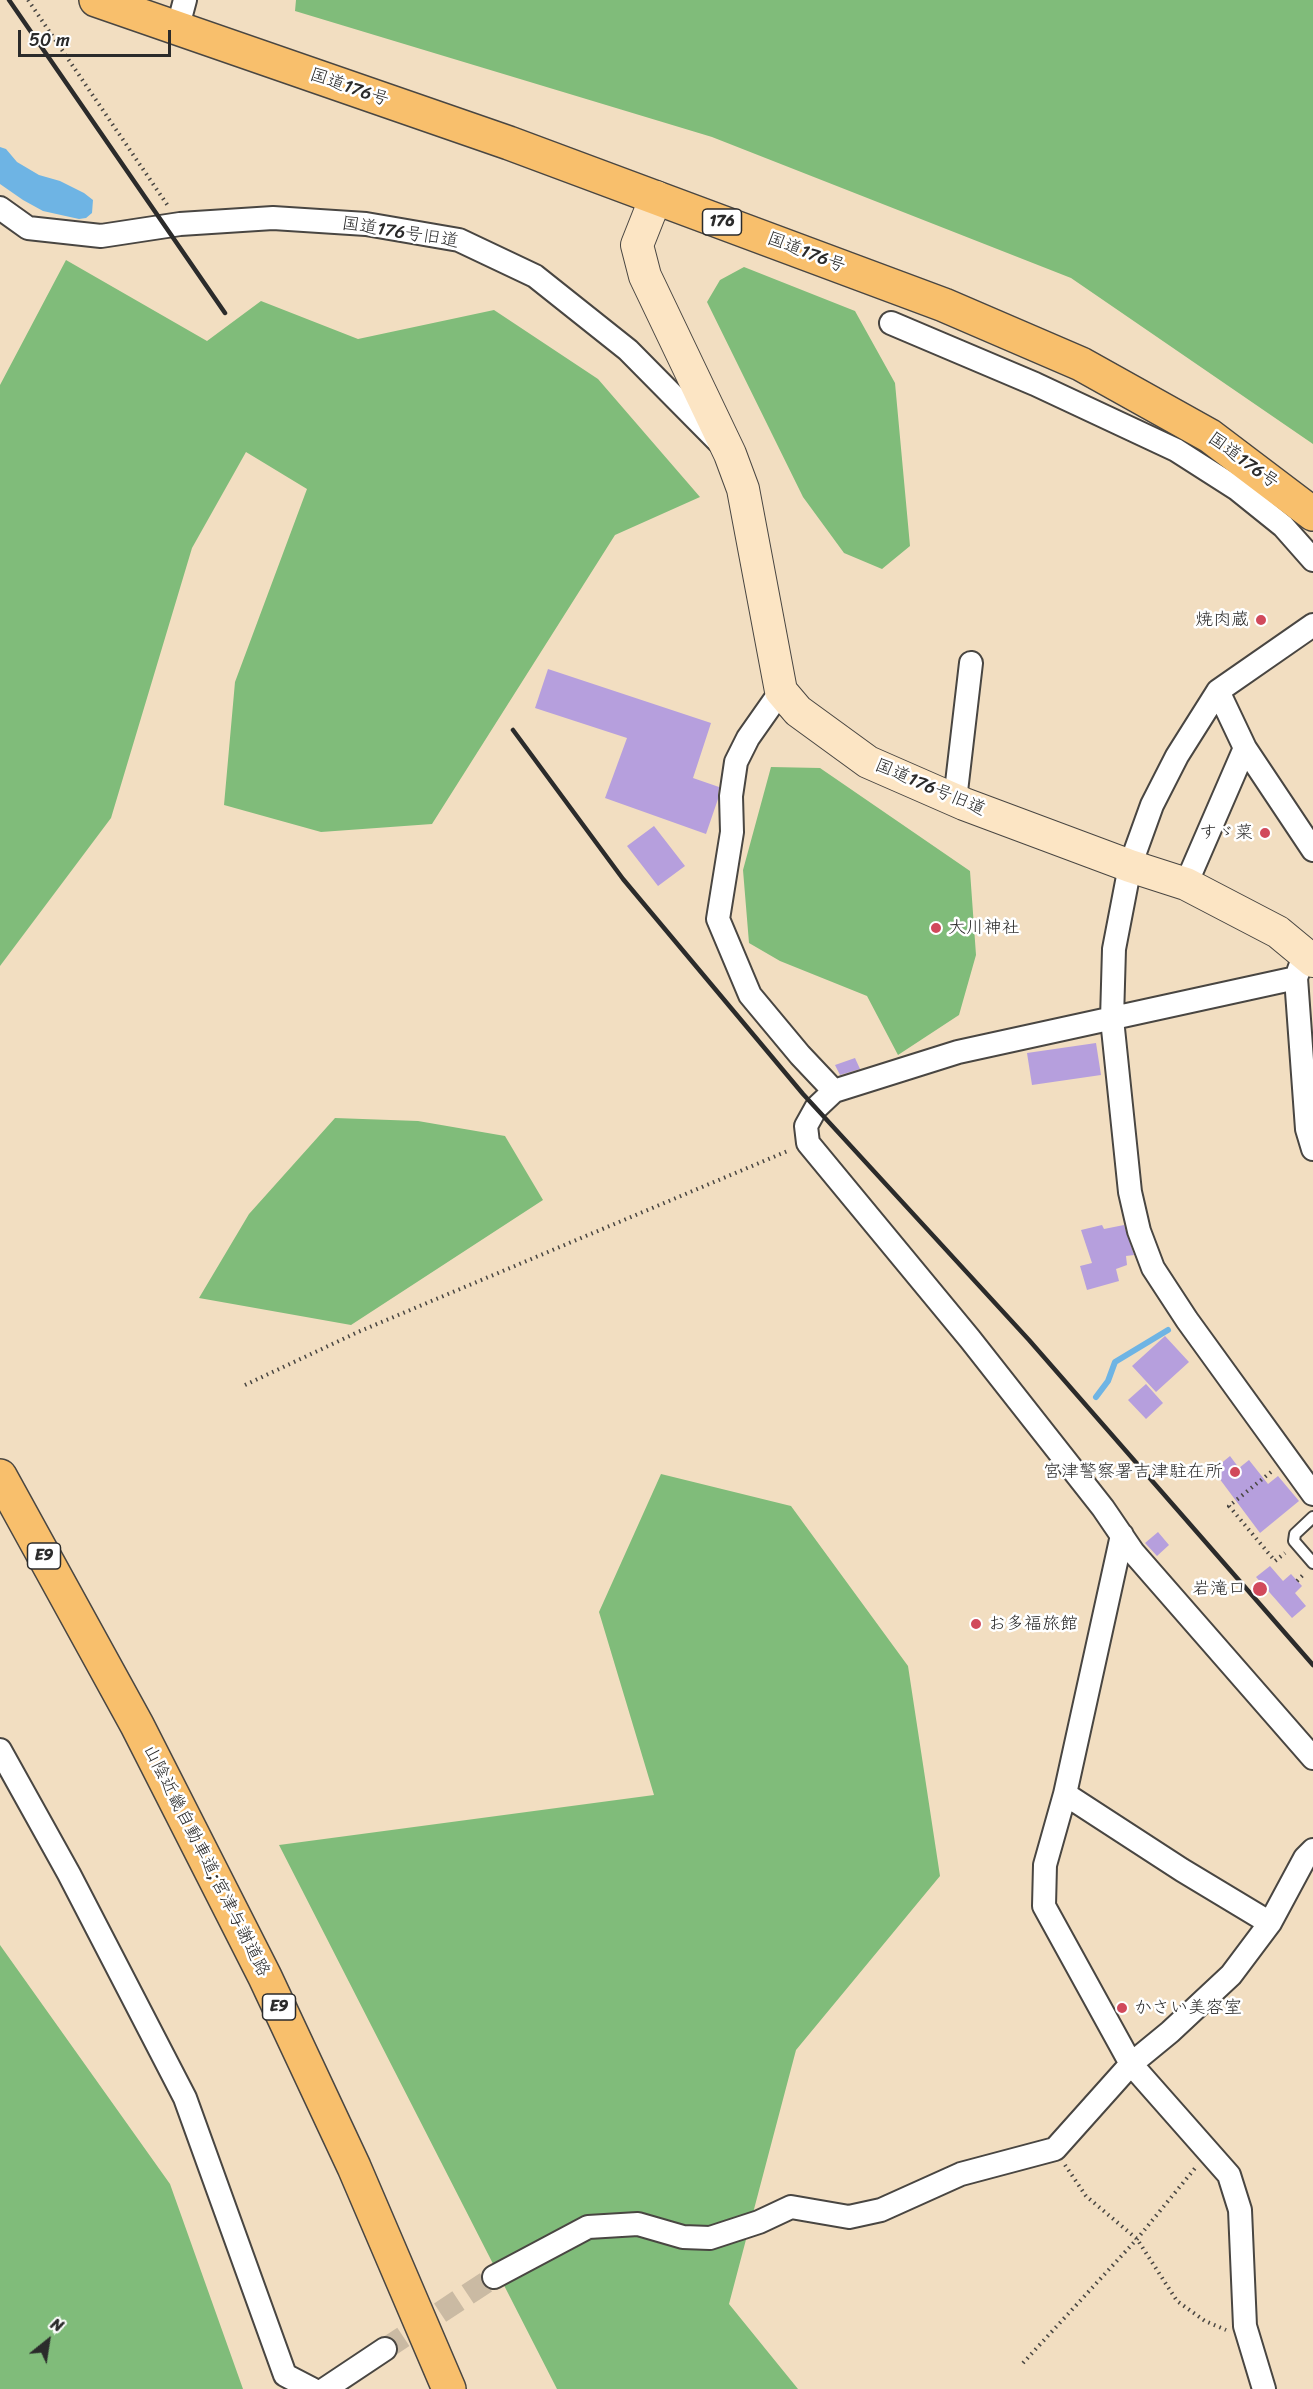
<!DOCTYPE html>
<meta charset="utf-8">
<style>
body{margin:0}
#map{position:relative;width:1313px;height:2389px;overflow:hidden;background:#f2dec1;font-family:Sriracha,sans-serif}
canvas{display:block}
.north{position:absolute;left:18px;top:2311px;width:60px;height:60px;-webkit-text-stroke:4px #fff;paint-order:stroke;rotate:30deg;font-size:16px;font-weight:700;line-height:24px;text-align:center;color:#2b2b2b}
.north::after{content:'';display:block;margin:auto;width:21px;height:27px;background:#2b2b2b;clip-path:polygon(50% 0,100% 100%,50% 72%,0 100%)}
.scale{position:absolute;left:18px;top:30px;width:153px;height:27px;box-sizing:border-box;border:3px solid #2b2b2b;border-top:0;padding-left:8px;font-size:18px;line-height:21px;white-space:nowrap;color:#2b2b2b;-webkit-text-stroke:4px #fff;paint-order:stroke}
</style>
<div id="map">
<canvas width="1313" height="2389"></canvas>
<div class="north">N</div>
<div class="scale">50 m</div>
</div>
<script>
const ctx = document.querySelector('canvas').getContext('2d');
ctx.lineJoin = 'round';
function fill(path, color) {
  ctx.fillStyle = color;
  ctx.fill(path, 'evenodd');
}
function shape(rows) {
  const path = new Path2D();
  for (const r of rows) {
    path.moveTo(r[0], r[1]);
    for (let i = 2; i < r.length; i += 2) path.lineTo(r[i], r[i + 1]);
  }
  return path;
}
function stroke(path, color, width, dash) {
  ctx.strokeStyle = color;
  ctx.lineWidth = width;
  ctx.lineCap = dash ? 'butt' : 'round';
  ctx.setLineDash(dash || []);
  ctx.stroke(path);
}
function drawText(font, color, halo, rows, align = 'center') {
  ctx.font = font + ' Sriracha,"Klee One",sans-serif';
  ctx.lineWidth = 5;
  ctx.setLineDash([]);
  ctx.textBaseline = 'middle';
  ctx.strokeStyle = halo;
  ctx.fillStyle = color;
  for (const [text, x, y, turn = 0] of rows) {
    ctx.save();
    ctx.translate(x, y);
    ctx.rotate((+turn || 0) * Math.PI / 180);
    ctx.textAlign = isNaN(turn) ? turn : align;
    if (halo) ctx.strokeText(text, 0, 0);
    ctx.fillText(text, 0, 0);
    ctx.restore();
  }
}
fill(shape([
 [296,0,1313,0,1313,444,1071,278,712,137,295,11],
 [66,260,207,341,261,301,358,339,494,310,598,379,700,497,615,535,432,824,321,832,224,805,235,682,307,489,246,452,192,548,111,818,0,966,0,385],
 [744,267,855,311,895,383,910,546,882,569,844,553,803,497,707,302,720,280],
 [771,767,820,768,970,871,976,955,959,1015,898,1055,867,996,780,961,749,943,743,870],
 [335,1118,418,1121,505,1136,543,1200,351,1325,199,1298,249,1214],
 [661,1474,791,1506,908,1666,940,1876,796,2050,729,2304,798,2389,557,2389,279,1845,654,1795,599,1612],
 [0,1945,170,2184,243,2389,0,2389]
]), '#80bc7a');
fill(shape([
 [0,147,6,149,17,162,39,175,60,181,84,193,93,200,92,213,86,218,79,219,43,211,23,200,0,184]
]), '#6eb4e4');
stroke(shape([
 [1096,1397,1108,1381,1115,1362,1168,1330]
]), '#6eb4e4', 6);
fill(shape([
 [548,669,711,723,693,778,719,787,718,799,706,834,605,798,627,738,535,708],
 [654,826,685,866,658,886,627,846],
 [1096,1043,1101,1075,1032,1085,1027,1053],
 [855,1058,860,1069,840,1075,835,1065],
 [1102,1225,1104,1229,1124,1225,1134,1255,1126,1256,1127,1265,1116,1269,1119,1281,1087,1290,1080,1266,1092,1263,1081,1230],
 [1165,1336,1189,1362,1156,1392,1132,1366],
 [1146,1384,1163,1403,1146,1419,1128,1400],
 [1230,1456,1239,1468,1249,1460,1268,1484,1278,1476,1299,1501,1260,1533,1213,1470],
 [1158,1532,1169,1545,1157,1556,1145,1543],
 [1270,1566,1283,1581,1291,1574,1302,1586,1295,1593,1306,1606,1292,1618,1256,1577]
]), '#b69fdd');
stroke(shape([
 [385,2349,494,2277]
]), '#cabaa3', 22, [22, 11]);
const lane = shape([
 [1313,1517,1295,1534,1294,1541,1313,1563]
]);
const street = shape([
 [177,30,185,0],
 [0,208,28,228,101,236,180,224,273,218,366,224,459,240,535,276,628,350,718,441],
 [891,323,1035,384,1176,450,1237,489,1283,526,1313,560],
 [781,691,748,738,736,762,731,796,732,832,718,919,750,995,800,1055,834,1091],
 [1218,691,1313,625],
 [955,800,971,663],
 [1313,850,1245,748,1218,691,1177,756,1152,805,1130,866,1114,949,1112,1019,1130,1192,1139,1231,1153,1268,1187,1320,1313,1494],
 [1186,884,1245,748],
 [1301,964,1296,978,1307,1129,1313,1149],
 [1296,978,958,1052,834,1091,816,1108,806,1126,808,1143,970,1339,1103,1508,1133,1552,1313,1758],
 [1122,1535,1065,1794,1045,1865,1044,1906,1131,2064,1229,2175,1240,2210,1245,2326,1264,2389],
 [0,1750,69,1874,185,2098,285,2375,312,2389],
 [1065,1794,1182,1870,1270,1923],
 [494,2277,588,2227,638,2224,683,2237,710,2238,759,2222,791,2207,849,2217,881,2210,961,2174,1055,2149,1131,2064,1170,2032,1231,1975,1270,1923,1305,1858,1313,1850],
 [325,2389,385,2349]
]);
const secondary = shape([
 [656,197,637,245,645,276,730,454,743,489,781,691,798,711,868,762,964,804,1130,866,1186,884,1278,932,1313,961]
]);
const highway = shape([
 [96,0,509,143,944,305,1081,364,1210,436,1313,514],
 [0,1476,137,1725,265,1977,354,2167,449,2389]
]);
stroke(lane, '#494642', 14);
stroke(street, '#494642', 26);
stroke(secondary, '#494642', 34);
stroke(highway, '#494642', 36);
stroke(shape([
 [28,0,168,206],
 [245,1385,358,1332,790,1150],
 [1271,1472,1229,1506,1275,1561,1285,1553],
 [1297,1581,1305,1573],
 [1065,2165,1086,2196,1137,2239,1177,2301,1205,2321,1226,2330],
 [1023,2363,1137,2239,1196,2167]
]), '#494642', 4, [1.5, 4.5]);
stroke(lane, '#fff', 10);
stroke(street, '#fff', 22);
stroke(secondary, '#fce5c4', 32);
stroke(highway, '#f8bf6c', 33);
stroke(shape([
 [9,0,225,313],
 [513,730,623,879,803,1094,1029,1340,1313,1665]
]), '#2b2b2b', 4.5);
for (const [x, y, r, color] of [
 [1261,620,6,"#d1495b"],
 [1265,833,6,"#d1495b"],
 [936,928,6,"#d1495b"],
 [1235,1472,6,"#d1495b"],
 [1260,1589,8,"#d1495b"],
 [976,1624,6,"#d1495b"],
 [1122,2008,6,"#d1495b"]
]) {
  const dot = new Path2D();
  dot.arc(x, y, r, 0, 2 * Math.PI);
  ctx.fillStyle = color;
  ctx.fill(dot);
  stroke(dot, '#fff', 2);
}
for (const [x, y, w] of [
 [722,222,39],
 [44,1556,33],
 [279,2007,33]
]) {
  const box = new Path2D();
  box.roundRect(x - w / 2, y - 13, w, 26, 4.5);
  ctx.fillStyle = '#fff';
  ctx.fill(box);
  stroke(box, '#2b2b2b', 1.5);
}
drawText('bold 16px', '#2b2b2b', null, [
 ["176",722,222],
 ["E9",44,1556],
 ["E9",279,2007]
]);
drawText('18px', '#2b2b2b', '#fff', [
 ["国道176号",349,88,19],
 ["国道176号旧道",400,233,9],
 ["国道176号",806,253,21],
 ["国道176号",1243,461,36],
 ["国道176号旧道",930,788,23],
 ["山陰近畿自動車道;宮津与謝道路",206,1861,63]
]);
drawText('18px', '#2b2b2b', '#fff', [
 ["焼肉蔵",1249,620],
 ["すゞ菜",1253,833],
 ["大川神社",948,928,"left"],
 ["宮津警察署吉津駐在所",1223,1472],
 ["岩滝口",1246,1589],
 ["お多福旅館",988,1624,"left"],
 ["かさい美容室",1134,2008,"left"]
], 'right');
</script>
